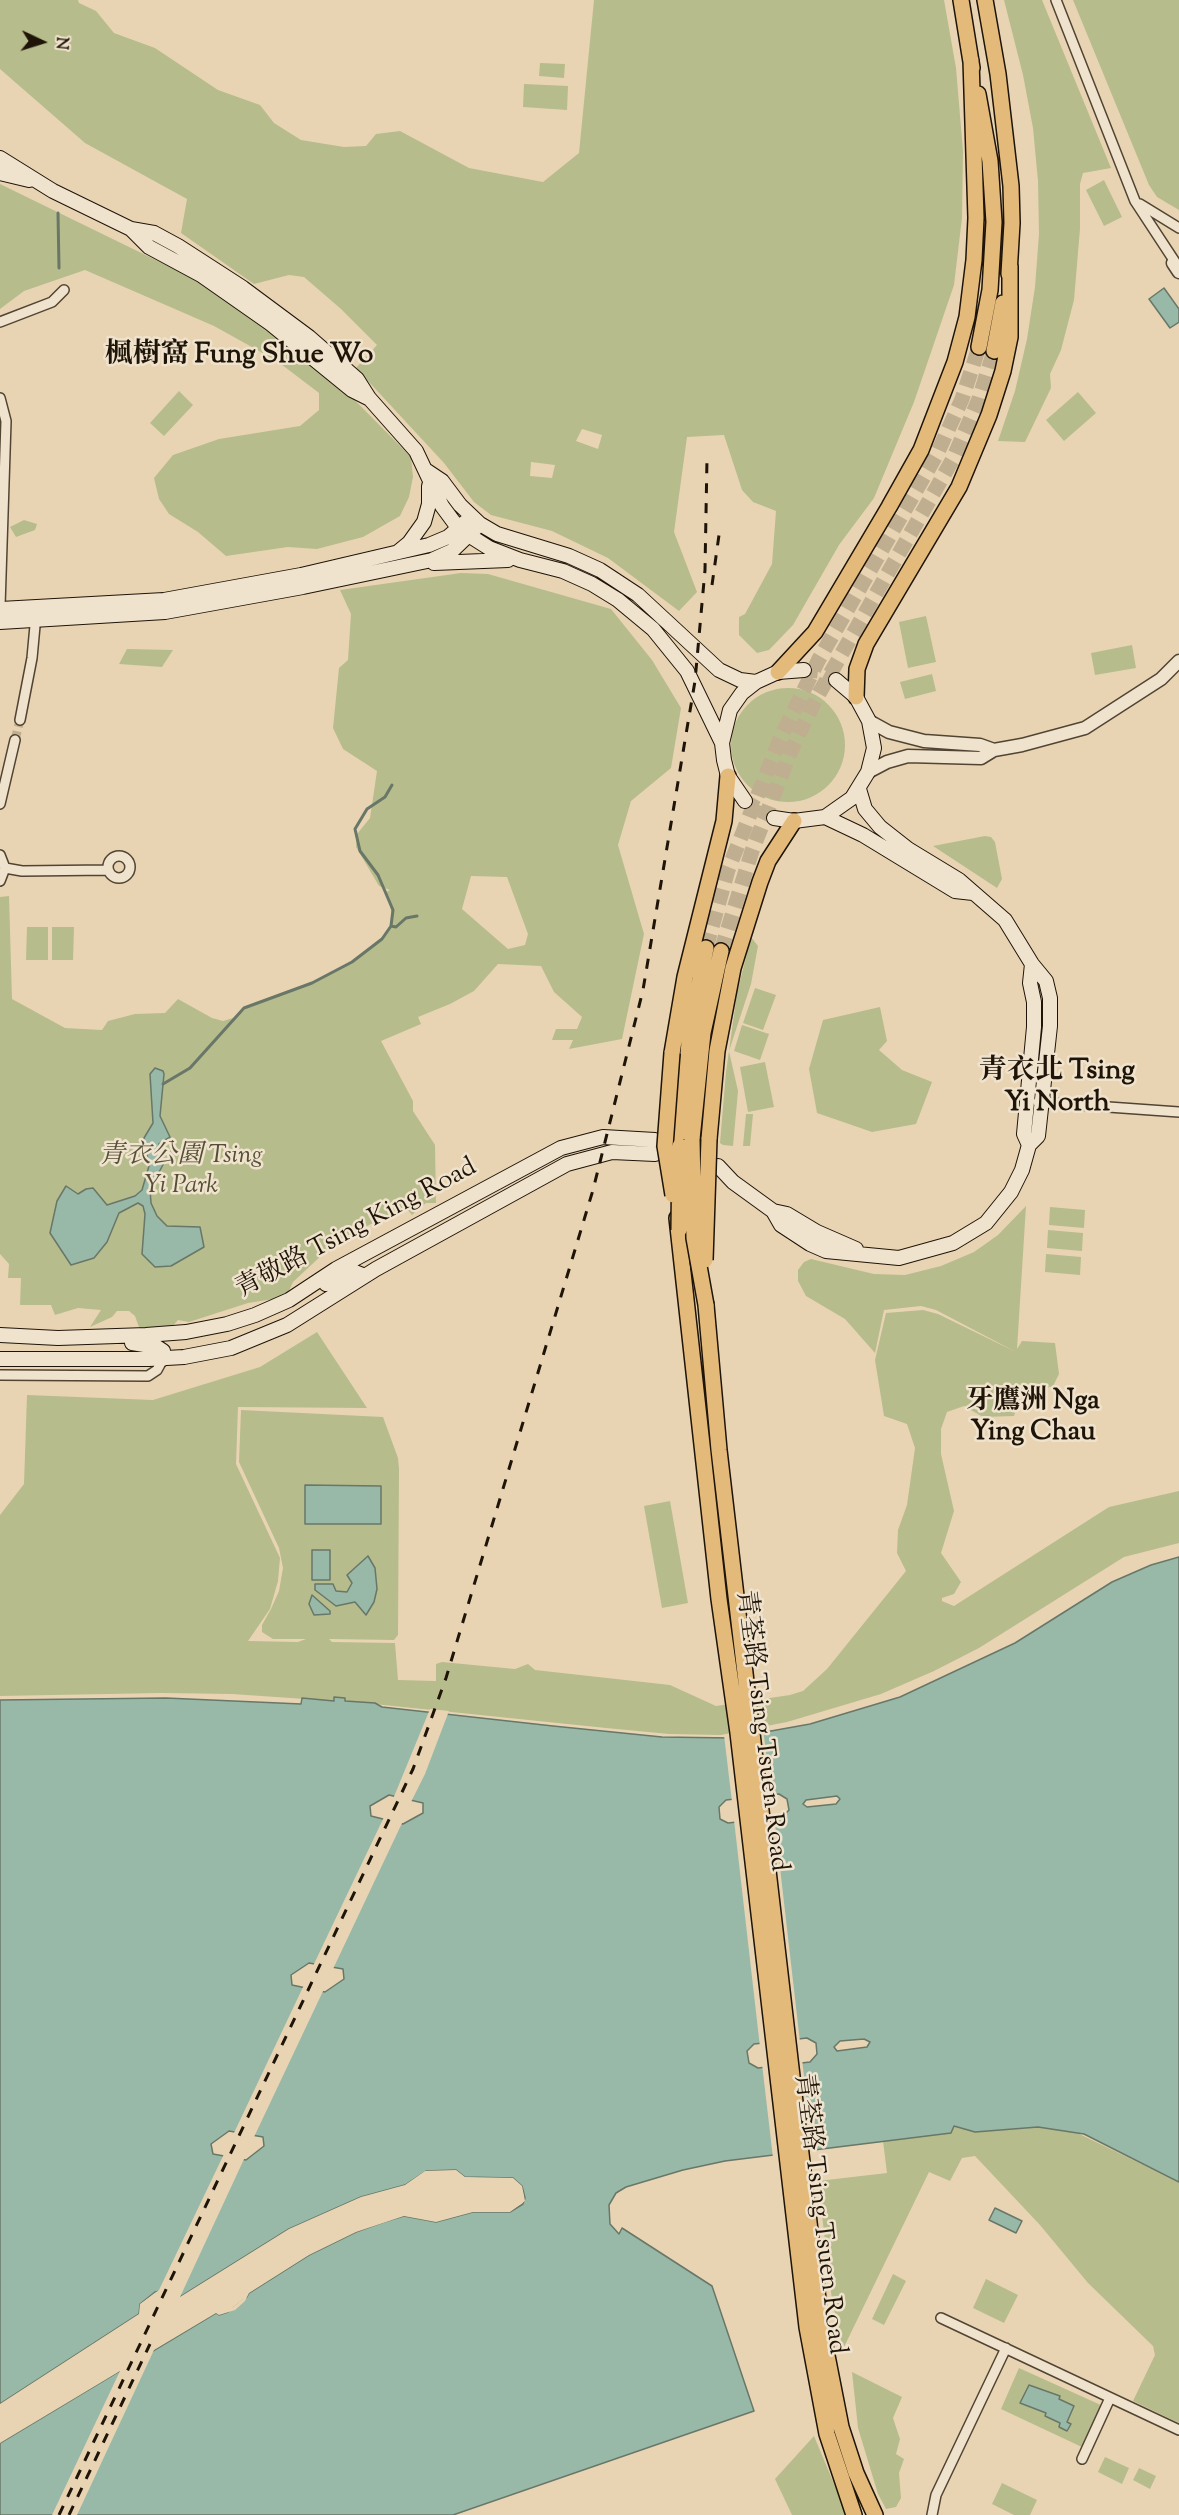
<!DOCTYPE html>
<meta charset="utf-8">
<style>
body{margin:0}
#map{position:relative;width:1179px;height:2515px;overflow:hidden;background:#e8d4b3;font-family:"Sorts Mill Goudy",serif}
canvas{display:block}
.north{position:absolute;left:12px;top:12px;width:60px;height:60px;-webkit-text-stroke:4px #f0e3ce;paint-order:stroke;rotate:94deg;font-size:16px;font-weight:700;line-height:24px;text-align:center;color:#1f1408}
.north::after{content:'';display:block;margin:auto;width:21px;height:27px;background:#1f1408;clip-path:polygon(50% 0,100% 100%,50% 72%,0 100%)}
</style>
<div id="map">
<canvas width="1179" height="2515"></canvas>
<div class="north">N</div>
</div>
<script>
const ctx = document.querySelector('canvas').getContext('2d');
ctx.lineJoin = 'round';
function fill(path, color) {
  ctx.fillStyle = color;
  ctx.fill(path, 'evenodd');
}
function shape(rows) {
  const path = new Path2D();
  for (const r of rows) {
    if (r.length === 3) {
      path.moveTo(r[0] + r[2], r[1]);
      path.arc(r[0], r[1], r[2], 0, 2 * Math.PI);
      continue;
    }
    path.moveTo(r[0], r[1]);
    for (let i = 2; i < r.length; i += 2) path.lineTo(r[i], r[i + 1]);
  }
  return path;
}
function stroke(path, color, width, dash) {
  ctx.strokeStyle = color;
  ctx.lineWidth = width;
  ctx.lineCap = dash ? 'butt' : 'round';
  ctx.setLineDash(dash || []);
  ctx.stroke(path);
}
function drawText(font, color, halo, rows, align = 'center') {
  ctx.font = font + ' "Sorts Mill Goudy","Noto Serif TC",serif';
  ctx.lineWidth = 5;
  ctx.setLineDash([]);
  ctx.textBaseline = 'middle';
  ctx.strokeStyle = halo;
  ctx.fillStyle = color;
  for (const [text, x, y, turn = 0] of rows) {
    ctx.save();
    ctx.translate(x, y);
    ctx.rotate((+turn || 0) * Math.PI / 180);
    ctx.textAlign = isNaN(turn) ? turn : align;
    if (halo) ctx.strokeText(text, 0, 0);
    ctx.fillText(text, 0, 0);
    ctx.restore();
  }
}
fill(shape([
 [0,0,78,0,79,3,96,11,114,33,155,48,218,90,260,105,274,123,301,140,344,147,366,146,376,134,400,131,469,168,543,182,579,153,594,0,944,0,956,68,963,151,962,218,954,285,914,402,874,498,839,545,793,625,769,650,757,653,739,635,739,617,745,614,772,564,776,511,753,502,742,490,724,435,687,437,674,532,697,592,679,611,608,558,552,531,491,515,474,502,444,463,356,368,377,345,341,309,304,277,289,275,254,284,181,233,187,199,85,143,0,69],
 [582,429,602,435,598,449,576,441],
 [531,462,555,465,552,478,530,476],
 [1004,0,1042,0,1111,168,1083,173,1080,184,1080,229,1074,300,1061,350,1050,374,1051,388,1025,442,998,441,1015,391,1027,339,1035,287,1039,234,1038,181,1033,128,1023,75],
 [1073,0,1179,0,1179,210,1157,197,1149,185],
 [540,63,565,64,564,78,539,76],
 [524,84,568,86,567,110,523,107],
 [1104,180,1122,217,1104,226,1086,190],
 [0,184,207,285,322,367,411,457,413,477,409,497,400,516,363,537,317,549,288,547,226,556,198,532,169,514,159,499,154,478,173,455,219,439,300,426,319,410,319,393,277,361,214,326,85,270,24,291,0,309],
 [179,391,193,405,164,436,150,423],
 [1078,392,1096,413,1064,441,1046,420],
 [24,520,37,524,35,530,16,537,10,527],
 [461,573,488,574,611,609,652,660,681,708,671,768,631,801,618,845,644,934,622,1039,569,1049,573,1040,552,1040,556,1029,577,1029,582,1017,554,992,541,966,498,964,474,991,450,1004,418,1017,421,1024,381,1041,413,1101,413,1111,435,1145,436,1203,426,1203,412,1215,405,1207,337,1241,293,1282,286,1297,248,1303,189,1322,178,1320,170,1329,140,1330,135,1316,129,1311,117,1311,112,1317,90,1327,101,1310,78,1308,55,1315,51,1305,20,1305,21,1278,8,1278,9,1264,0,1254,0,897,9,896,12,999,65,1028,102,1030,108,1021,135,1014,165,1013,178,999,212,1018,223,1021,233,1018,254,1003,312,983,352,962,386,934,393,918,386,892,390,890,379,886,356,847,357,834,370,818,377,771,343,749,333,728,339,668,348,660,351,614,340,590],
 [471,876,507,877,528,934,525,945,508,949,462,909],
 [926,616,936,662,908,668,899,622],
 [1132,645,1136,668,1095,675,1091,653],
 [127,649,173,650,162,667,119,664],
 [932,674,936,691,905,699,900,682],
 [788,745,57],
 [985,836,991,837,995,842,1002,879,997,888,933,846],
 [27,927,48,927,48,960,26,960],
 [52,927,74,927,73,960,52,960],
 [751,937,758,946,751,984,729,1051,738,1091,733,1146,723,1145,720,1143,726,1072,729,1051,737,993],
 [755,988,776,995,763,1030,743,1023],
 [880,1007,887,1041,879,1050,902,1070,932,1082,916,1124,872,1132,817,1113,809,1069,823,1020],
 [742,1025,769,1034,760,1060,734,1051],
 [765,1062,774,1107,748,1112,740,1067],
 [746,1114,753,1114,750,1146,743,1146],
 [1026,1206,1017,1349,1022,1341,1055,1343,1059,1374,1053,1386,1021,1395,1014,1416,983,1417,964,1406,947,1412,941,1429,941,1454,954,1511,941,1553,961,1582,954,1594,942,1598,942,1601,954,1606,1109,1507,1179,1491,1179,1543,1124,1557,979,1648,934,1671,881,1694,787,1722,721,1735,669,1734,606,1728,345,1701,345,1698,335,1697,334,1701,232,1694,161,1693,0,1696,0,1515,24,1484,27,1395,153,1400,260,1367,317,1332,367,1408,238,1407,236,1464,280,1558,278,1581,270,1609,248,1641,298,1642,306,1639,273,1639,262,1632,262,1625,271,1609,279,1591,283,1568,279,1548,239,1462,241,1410,383,1417,398,1458,399,1469,398,1635,394,1640,329,1639,332,1642,395,1643,398,1680,436,1681,436,1664,442,1662,515,1669,528,1664,535,1670,670,1685,716,1706,790,1695,803,1691,827,1669,906,1571,897,1553,898,1530,907,1505,915,1448,907,1424,884,1416,875,1360,886,1313,923,1310,938,1314,1016,1352,936,1310,921,1306,884,1310,875,1353,845,1319,806,1296,798,1281,798,1270,804,1262,811,1259,874,1274,905,1275,941,1266,974,1252,998,1235],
 [1050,1207,1085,1210,1084,1228,1049,1225],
 [1048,1230,1083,1233,1082,1251,1047,1248],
 [1046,1254,1081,1257,1080,1275,1045,1272],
 [670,1501,688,1603,662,1608,644,1506],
 [954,2126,975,2132,1038,2127,1071,2130,1179,2182,1179,2423,1133,2401,1155,2355,1153,2346,1088,2283,1040,2225,975,2156,962,2158,950,2181,929,2172,843,2349,832,2300,818,2181,887,2173,883,2141,950,2133],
 [893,2274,906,2281,884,2325,872,2319],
 [986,2279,1018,2295,1004,2323,973,2308],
 [1019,2368,1103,2406,1084,2448,1001,2409],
 [852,2372,902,2397,893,2418,900,2439,896,2454,904,2459,899,2473,901,2498,896,2507,886,2509,878,2494,858,2428],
 [814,2436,847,2515,792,2515,775,2479],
 [1105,2457,1129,2468,1122,2484,1098,2472],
 [1139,2468,1156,2476,1150,2489,1133,2480],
 [1002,2483,1037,2500,1030,2515,1014,2515,992,2504]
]), '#b7bc8c');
const water = shape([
 [1164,288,1179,309,1179,322,1170,328,1149,299,1164,288],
 [155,1068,163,1071,164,1074,160,1116,170,1137,159,1144,159,1150,165,1161,150,1189,151,1203,157,1216,167,1226,200,1227,204,1247,171,1266,155,1267,142,1254,145,1214,143,1206,138,1203,119,1213,107,1242,94,1258,71,1265,50,1233,57,1201,66,1186,78,1194,86,1189,93,1188,107,1205,135,1196,142,1190,149,1166,144,1138,153,1123,150,1074,155,1068],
 [305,1485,381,1486,381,1524,305,1524,305,1485],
 [312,1550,330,1550,330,1580,312,1580,312,1550],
 [368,1556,375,1568,377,1589,374,1602,366,1615,355,1602,336,1606,315,1590,315,1584,333,1584,336,1591,347,1592,352,1583,347,1575,368,1556],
 [1179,1557,1179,2182,1084,2134,1038,2127,975,2132,954,2126,951,2133,725,2161,683,2170,626,2187,616,2193,609,2205,610,2224,619,2234,622,2228,712,2286,754,2411,453,2515,0,2515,0,2443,216,2313,219,2315,228,2312,247,2297,249,2293,309,2255,356,2232,384,2222,404,2216,436,2222,473,2212,510,2212,523,2204,525,2198,522,2186,513,2178,465,2177,456,2170,426,2171,405,2185,361,2197,289,2229,180,2297,172,2289,155,2292,140,2304,139,2314,0,2404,0,1700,166,1698,301,1704,302,1698,334,1701,334,1697,345,1698,345,1701,375,1703,382,1707,553,1726,662,1737,732,1738,810,1724,900,1697,1015,1643,1112,1582,1151,1565,1179,1557],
 [779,1794,787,1799,789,1810,782,1817,728,1823,720,1819,719,1807,726,1800,779,1794],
 [389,1795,423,1803,423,1813,403,1824,371,1816,370,1806,389,1795],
 [837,1796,840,1799,836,1804,807,1807,803,1804,806,1800,837,1796],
 [309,1963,343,1969,344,1979,325,1992,292,1985,291,1975,309,1963],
 [807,2038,816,2043,817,2054,810,2062,758,2068,749,2063,747,2051,754,2044,807,2038],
 [864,2039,870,2042,867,2047,837,2051,834,2047,840,2041,864,2039],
 [229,2131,263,2137,264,2146,246,2160,213,2154,211,2144,229,2131],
 [312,1595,330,1611,330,1614,314,1615,309,1604,312,1595],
 [995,2208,1022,2221,1016,2233,989,2220,995,2208],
 [1029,2385,1060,2396,1059,2399,1074,2406,1067,2422,1071,2424,1067,2431,1059,2427,1060,2423,1045,2416,1046,2413,1020,2403,1029,2385]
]);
fill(water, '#98b9a8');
stroke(water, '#687768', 1.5);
fill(shape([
 [430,1709,449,1711,425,1774,411,1802,393,1799],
 [763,1729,772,1798,732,1802,724,1735],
 [774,1815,800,2042,760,2047,734,1820],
 [384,1817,403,1821,333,1969,313,1966],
 [304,1985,324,1989,254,2137,233,2135],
 [802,2059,813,2153,773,2158,762,2064],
 [224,2154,245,2157,180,2297,289,2229,361,2197,405,2185,425,2171,456,2170,465,2177,513,2178,522,2186,525,2201,510,2212,473,2212,436,2222,404,2216,356,2232,309,2255,249,2293,245,2301,235,2310,219,2315,216,2313,154,2350,77,2515,52,2515,120,2371,0,2443,0,2440,215,2310,220,2312,233,2307,243,2299,247,2290,308,2253,354,2229,404,2213,436,2219,472,2209,510,2209,522,2200,519,2187,512,2181,464,2180,455,2173,426,2174,406,2188,362,2200,290,2232,181,2300,171,2292,156,2294,143,2306,141,2317,0,2407,0,2404,139,2314,140,2304,159,2290]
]), '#e8d4b3');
stroke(shape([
 [58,213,59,268],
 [391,926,393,910,378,875,360,851,355,829,367,809,385,797,392,785],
 [163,1084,190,1068,244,1008,312,983,352,962,382,939,391,926,396,927,406,918,417,916]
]), '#687768', 3);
stroke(shape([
 [15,740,20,720]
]), '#c0ae91', 9, [9, 4.5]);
stroke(shape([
 [804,670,821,672,836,680],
 [745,801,774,818]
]), '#c0ae91', 14, [14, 7]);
stroke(shape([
 [706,948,728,870,780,739,819,659,937,454,962,399,979,347],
 [721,951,752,851,791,751,817,697,953,459,979,399,994,351]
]), '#c0ae91', 15, [15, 8]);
const minor = shape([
 [1056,0,1135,201,1177,265],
 [1140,204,1179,228],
 [0,322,52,302,64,290],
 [0,398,6,421,0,606],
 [20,720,32,658,36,615],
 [0,804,15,740],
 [0,855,5,868,0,881],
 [119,867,11],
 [5,868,22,871,108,870],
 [1038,1102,1179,1112],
 [0,1375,148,1376,157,1370,163,1359],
 [941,2318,1179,2430],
 [1082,2459,1110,2398],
 [932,2515,936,2495,1006,2348]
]);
const tertiary = shape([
 [1173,263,1179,272],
 [869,721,889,732,924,741,980,745,994,750,1022,745,1085,728,1161,679,1179,661],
 [868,772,887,762,908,756,981,758,994,750]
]);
const secondary = shape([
 [0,158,53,191,131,229,154,233,178,246,243,288,309,337,357,379,369,398,416,451,442,506,459,529,489,548,520,560,563,571,592,584,618,600,653,629,687,671,722,743],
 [0,173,29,180],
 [131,229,149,247,201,275,271,324,352,390,368,398],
 [427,471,442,481,460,505,480,524,497,534,569,556,600,570,638,595,719,670,740,680,756,682],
 [398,552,409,543,424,522,429,504,429,486],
 [434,563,508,560],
 [0,609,164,600,301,575,429,545,448,537,471,517],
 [0,622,165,612,303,587,432,560,452,551,480,524],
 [745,801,728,776,724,760,722,743,730,710,742,693,756,682,778,672,804,670],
 [825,817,863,835,955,891,973,893],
 [774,818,794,821,825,817,852,798,868,772,874,748,869,721,856,697,836,680],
 [1029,1145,1024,1134,1034,1027,1034,1002,1030,983,1032,964],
 [718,1166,733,1182,773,1211,781,1225,810,1244,826,1251,899,1258,953,1243,986,1223,1011,1192,1022,1170,1029,1145,1038,1136,1050,1026,1050,998,1046,981,1032,964,1005,920,959,880,908,849,880,827,865,809,859,789],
 [773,1211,787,1214,817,1232,856,1249],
 [326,1284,355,1272,365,1276],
 [0,1335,58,1338,146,1335,186,1332,227,1324,255,1315,289,1300,336,1269,561,1148,603,1137,655,1140],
 [132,1343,157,1347,163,1351,163,1359],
 [0,1359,149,1359,184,1357,231,1348,287,1325,376,1269,567,1164,612,1152,655,1154]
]);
const primary = shape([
 [961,0,972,68],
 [985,0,998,74,1011,186,1012,223,1009,274],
 [978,94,990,161,994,222,990,290,979,347],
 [994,351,1003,303],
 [778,672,815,632,889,507,921,450,955,362,967,317,974,260,976,218,971,60],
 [856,697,857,669,866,644,959,487,989,415,1003,371,1010,337,1010,266],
 [672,1053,685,977,724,821,728,776],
 [692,1139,703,1033,721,951],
 [709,1139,717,1051,733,968,760,882,768,861,794,821],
 [680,1146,690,1031,706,948],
 [677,1218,719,1599,738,1733,807,2327,827,2434,854,2515],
 [706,1305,719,1450,821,2325,841,2427,856,2473,875,2515]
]);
stroke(minor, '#514433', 12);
stroke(tertiary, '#514433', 15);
stroke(secondary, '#1f1408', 16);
stroke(primary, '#1f1408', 18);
stroke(minor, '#f0e3ce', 9);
stroke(tertiary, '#f0e3ce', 12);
stroke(secondary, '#f0e3ce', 14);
stroke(primary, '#e4ba7a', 15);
stroke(shape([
 [712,585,719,535],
 [59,2515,413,1769,446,1678,593,1190,643,990,695,681,705,570,707,458],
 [69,2515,150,2344]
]), '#1f1408', 3, [10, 10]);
const primaryBridge = shape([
 [672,1053,665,1146,673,1195],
 [692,1139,694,1238,706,1305],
 [679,1230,680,1146],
 [705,1260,709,1139]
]);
stroke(primaryBridge, '#1f1408', 18, []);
stroke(primaryBridge, '#e4ba7a', 15);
drawText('italic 26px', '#544f36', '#f0e3ce', [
 ["青衣公園 Tsing",181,1158],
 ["Yi Park",181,1188]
]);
drawText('26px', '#1f1408', '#f0e3ce', [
 ["青敬路 Tsing King Road",357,1230,-28],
 ["青荃路 Tsing Tsuen Road",760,1731,83],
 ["青荃路 Tsing Tsuen Road",818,2214,83]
]);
drawText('bold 27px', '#1f1408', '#f0e3ce', [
 ["牙鷹洲 Nga",1033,1403],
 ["Ying Chau",1033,1434]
]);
drawText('bold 28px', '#1f1408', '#f0e3ce', [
 ["楓樹窩 Fung Shue Wo",239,357],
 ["青衣北 Tsing",1057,1073],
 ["Yi North",1057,1105]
]);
</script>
